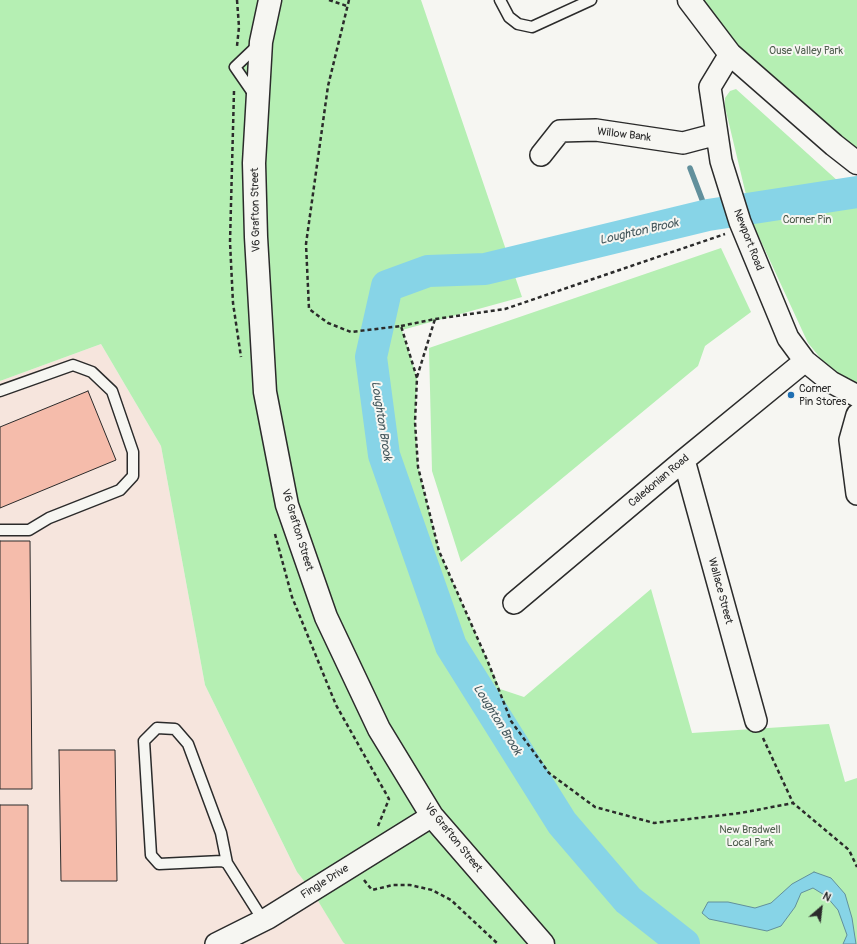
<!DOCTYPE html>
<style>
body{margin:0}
#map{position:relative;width:857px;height:944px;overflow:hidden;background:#f6f6f2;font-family:Pangolin,sans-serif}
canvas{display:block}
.north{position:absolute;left:801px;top:888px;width:40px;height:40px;-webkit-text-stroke:3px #f6f6f2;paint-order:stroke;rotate:28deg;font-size:11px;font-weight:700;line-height:16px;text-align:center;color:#2b2b2b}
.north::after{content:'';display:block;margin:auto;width:14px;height:18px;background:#2b2b2b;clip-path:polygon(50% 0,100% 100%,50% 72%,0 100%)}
</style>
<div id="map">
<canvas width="857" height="944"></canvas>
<div class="north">N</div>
</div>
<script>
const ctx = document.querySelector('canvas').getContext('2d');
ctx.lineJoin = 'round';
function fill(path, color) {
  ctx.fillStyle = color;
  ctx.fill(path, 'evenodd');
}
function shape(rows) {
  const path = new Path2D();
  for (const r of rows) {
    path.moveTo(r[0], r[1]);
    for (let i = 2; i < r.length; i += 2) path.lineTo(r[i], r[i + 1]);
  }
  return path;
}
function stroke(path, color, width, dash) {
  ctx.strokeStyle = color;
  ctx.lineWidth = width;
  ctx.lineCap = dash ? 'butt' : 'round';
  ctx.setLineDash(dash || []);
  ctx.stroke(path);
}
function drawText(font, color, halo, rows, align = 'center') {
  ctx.font = font + ' Pangolin,sans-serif';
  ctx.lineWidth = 4;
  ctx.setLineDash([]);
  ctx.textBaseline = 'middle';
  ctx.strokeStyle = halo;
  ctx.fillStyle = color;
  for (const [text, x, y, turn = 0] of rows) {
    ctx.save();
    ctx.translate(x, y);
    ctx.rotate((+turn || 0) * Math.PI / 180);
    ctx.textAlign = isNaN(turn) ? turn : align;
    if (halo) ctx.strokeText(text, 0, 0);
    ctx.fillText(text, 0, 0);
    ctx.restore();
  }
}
fill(shape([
 [101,344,161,446,205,685,297,872,312,891,345,944,0,944,0,381]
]), '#f6e5dd');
fill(shape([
 [0,0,421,0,522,297,402,330,417,378,415,422,418,467,439,551,500,689,524,697,651,589,692,733,829,724,845,782,857,778,857,944,345,944,343,942,312,891,297,872,205,685,161,446,101,344,0,381],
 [689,0,857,0,857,163],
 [736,89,849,191,857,196,857,384,841,375,822,360,808,343,753,224,725,107,725,98,730,91],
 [721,248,751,312,705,346,698,366,461,562,432,471,429,348]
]), '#b5efb3');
const water = shape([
 [814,872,831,878,845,894,852,918,856,944,843,944,847,935,838,910,826,896,813,888,801,893,795,907,781,926,767,931,709,919,702,913,708,902,728,902,755,908,771,903,792,884,814,872]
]);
fill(water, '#87d4e7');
stroke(water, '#62909c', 1);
stroke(shape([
 [690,168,708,215]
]), '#62909c', 5.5);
stroke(shape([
 [684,944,628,900,562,823,451,646,384,455,371,357,387,286,428,271,485,269,708,215,857,192]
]), '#87d4e7', 32);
const building = shape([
 [88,391,116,460,0,508,0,427,88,391],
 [0,541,30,541,32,789,0,789,0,541],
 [59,750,115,750,117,881,61,881,59,750],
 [0,805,28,805,28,944,0,944,0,805]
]);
fill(building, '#f5bcab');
stroke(building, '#2b2b2b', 1);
const service = shape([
 [500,0,509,17,518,24,532,27,591,0],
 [255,96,235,67,257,46],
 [0,391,73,365,92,372,112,391,133,452,133,476,120,490,49,518,29,530,0,530],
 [227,863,222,861,159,864,151,855,144,741,157,728,175,729,188,744,221,833,227,863,263,920]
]);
const minor = shape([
 [730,54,710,87,721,161,740,222,788,338,805,361,831,382,857,396],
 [541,155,560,131,596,130,683,143,717,134],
 [857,415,850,440,857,494],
 [684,460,756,721],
 [514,603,684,460,805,361],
 [216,944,268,918,432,816]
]);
const tertiary = shape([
 [270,0,261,42,254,163,256,237,265,392,287,505,326,617,379,729,432,816,543,944],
 [689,0,730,54,834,145,857,163]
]);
stroke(service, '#2b2b2b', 13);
stroke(minor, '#2b2b2b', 24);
stroke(tertiary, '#2b2b2b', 25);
stroke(shape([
 [237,0,239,27,237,46],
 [329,0,347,6],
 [349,0,328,86,306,244,309,309,328,323,351,332,401,326,417,378,415,422,418,467,439,551,488,662,511,721,549,773,595,807,654,823,741,813,793,803,849,850,857,867],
 [234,91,230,242,233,303,241,357],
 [401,326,435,319,505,309,725,234],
 [417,377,435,319],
 [275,534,292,597,336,705,389,799,378,826],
 [763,738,793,803],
 [364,880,372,890,393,885,410,885,432,890,451,900,498,944]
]), '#2b2b2b', 2.5, [4, 3]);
stroke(service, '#f6f6f2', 10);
stroke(minor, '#f6f6f2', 21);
stroke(tertiary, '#f6f6f2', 22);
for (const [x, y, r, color] of [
 [791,395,4,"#1f6fb2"]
]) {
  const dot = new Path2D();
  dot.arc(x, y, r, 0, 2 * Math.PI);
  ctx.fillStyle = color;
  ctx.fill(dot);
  stroke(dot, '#f6f6f2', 1.5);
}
drawText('11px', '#4e5c4d', '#f6f6f2', [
 ["Ouse Valley Park",806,51],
 ["Corner Pin",807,220],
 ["New Bradwell",750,830],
 ["Local Park",750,843]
]);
drawText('11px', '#2b2b2b', '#f6f6f2', [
 ["Willow Bank",624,135,7],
 ["V6 Grafton Street",256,210,-91],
 ["Newport Road",748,240,69],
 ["Caledonian Road",659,481,-40],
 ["V6 Grafton Street",297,530,73],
 ["Wallace Street",720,591,75],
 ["V6 Grafton Street",453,838,51],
 ["Fingle Drive",325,882,-32]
]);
drawText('11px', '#2b2b2b', '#f6f6f2', [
 ["Corner",799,389],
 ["Pin Stores",799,402]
], 'left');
drawText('italic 12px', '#42555a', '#f6f6f2', [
 ["Loughton Brook",639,232,-13],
 ["Loughton Brook",381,421,81],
 ["Loughton Brook",497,720,58]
]);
</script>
